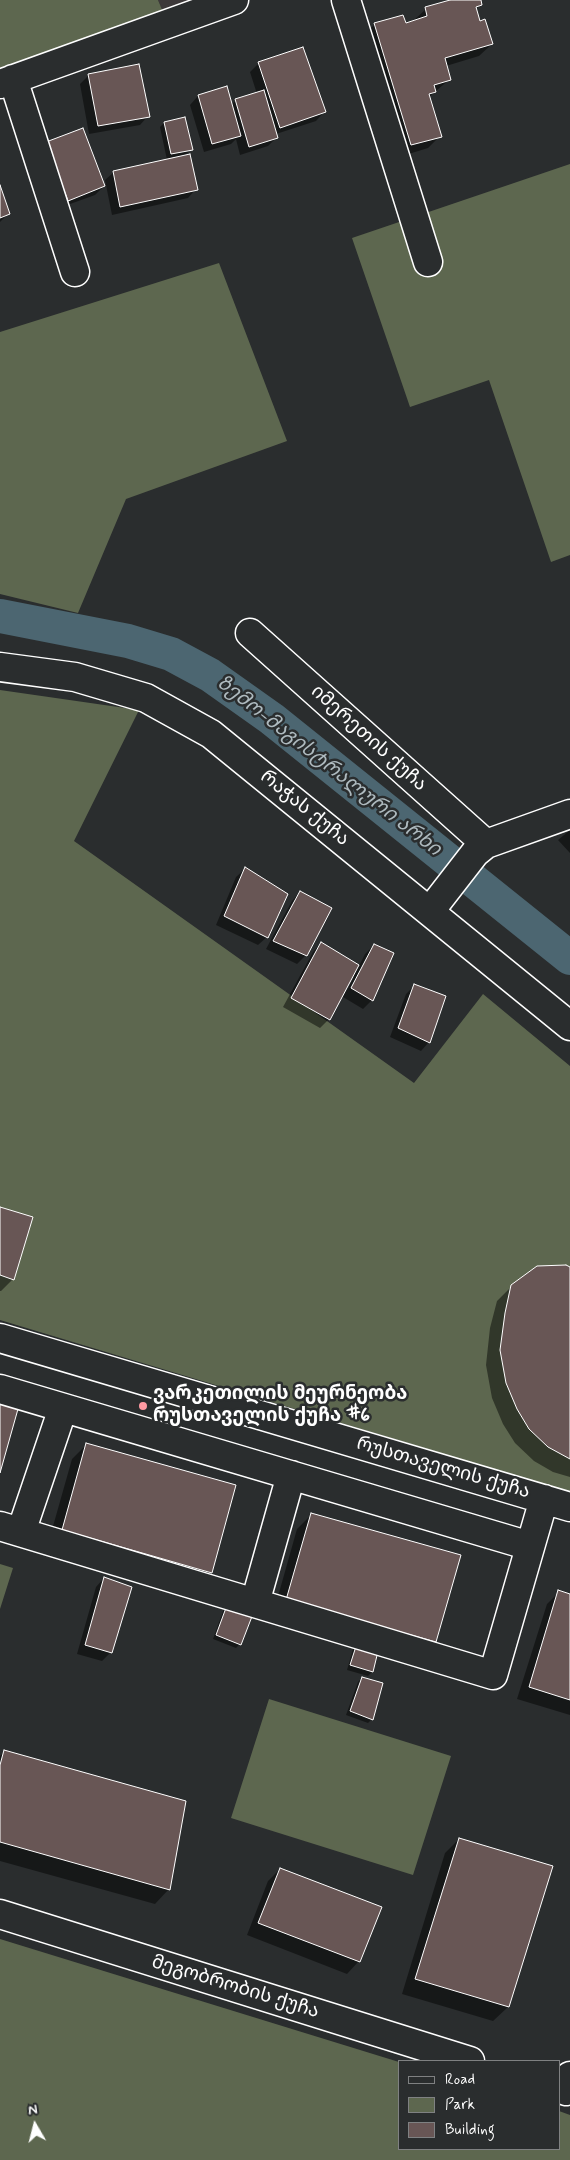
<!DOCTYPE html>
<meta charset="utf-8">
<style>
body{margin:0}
#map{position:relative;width:570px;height:2160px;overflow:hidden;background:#2a2d2e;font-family:Mynerve,sans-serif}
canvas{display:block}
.legend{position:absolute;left:398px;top:2060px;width:162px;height:90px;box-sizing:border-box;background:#2a2d2e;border:1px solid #7f8182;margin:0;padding:6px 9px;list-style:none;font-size:15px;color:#fff}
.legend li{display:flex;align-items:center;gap:10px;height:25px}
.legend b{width:25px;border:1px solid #7f8182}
.north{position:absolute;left:10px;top:2100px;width:50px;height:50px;-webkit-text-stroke:4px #2a2d2e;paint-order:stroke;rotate:352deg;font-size:14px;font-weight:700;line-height:20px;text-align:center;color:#fff}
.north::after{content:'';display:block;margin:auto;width:18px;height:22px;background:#fff;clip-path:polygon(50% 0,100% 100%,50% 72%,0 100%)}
</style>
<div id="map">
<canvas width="570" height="2160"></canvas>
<ul class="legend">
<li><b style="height:6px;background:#2a2d2e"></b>Road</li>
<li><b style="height:14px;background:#5d674f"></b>Park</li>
<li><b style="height:14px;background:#685655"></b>Building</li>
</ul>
<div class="north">N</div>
</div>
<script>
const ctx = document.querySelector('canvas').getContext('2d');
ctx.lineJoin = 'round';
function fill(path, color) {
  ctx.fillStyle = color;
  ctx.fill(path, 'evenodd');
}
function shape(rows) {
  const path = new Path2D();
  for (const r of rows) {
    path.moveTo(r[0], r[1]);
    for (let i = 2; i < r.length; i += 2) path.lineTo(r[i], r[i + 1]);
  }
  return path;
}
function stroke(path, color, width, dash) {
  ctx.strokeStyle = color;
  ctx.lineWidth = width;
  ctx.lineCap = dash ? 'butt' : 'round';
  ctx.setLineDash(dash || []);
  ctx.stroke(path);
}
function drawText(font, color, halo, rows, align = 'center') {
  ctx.font = font + ' Mynerve,"Noto Sans Georgian",sans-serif';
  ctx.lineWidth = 5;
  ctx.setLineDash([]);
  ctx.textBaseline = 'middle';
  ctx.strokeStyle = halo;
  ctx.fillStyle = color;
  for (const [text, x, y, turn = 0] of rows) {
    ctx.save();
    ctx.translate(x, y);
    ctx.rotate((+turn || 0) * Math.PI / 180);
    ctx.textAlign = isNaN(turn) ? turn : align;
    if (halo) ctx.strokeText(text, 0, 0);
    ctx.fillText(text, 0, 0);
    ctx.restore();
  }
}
fill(shape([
 [158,0,193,0,163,12]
]), '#3d393a');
fill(shape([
 [0,0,158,0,163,12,0,68],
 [570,164,570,555,551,562,489,380,410,407,352,238],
 [219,263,287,441,126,499,78,613,0,594,0,332],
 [0,690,139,710,74,841,414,1083,483,994,570,1066,570,1492,0,1320],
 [0,1564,13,1568,0,1609],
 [269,1699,451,1756,413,1875,231,1818],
 [0,1939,399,2062,399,2149,559,2149,559,2111,570,2115,570,2160,0,2160]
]), '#5d674f');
fill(shape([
 [454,0,479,0,481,4,475,10,479,22,492,44,479,56,446,66,450,79,429,97,440,136,428,148,399,157,363,36,375,24,405,24,413,21,426,9],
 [259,63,324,112,316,121,276,134,277,137,268,146,240,155,236,139,231,144,204,152,190,105,198,96,231,105,236,100,257,94,250,72],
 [89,75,148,116,140,125,89,134,80,84],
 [164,123,192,149,184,156,196,189,188,198,112,215,105,180,114,172,167,160,160,127],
 [38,152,104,186,95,195,59,208],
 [0,189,8,214,0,222],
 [570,830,570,853,558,840],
 [245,869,267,937,258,945,216,925,236,877],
 [300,892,306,955,297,964,266,949,292,901],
 [321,943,359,966,365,954,374,945,372,1000,363,1009,343,997,354,977,351,976,329,1019,320,1028,283,1007,313,952],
 [415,985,429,1042,421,1051,390,1037,406,994],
 [0,1208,13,1279,1,1291,0,1291],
 [570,1269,570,1477,553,1472,534,1461,515,1443,503,1424,492,1398,486,1365,490,1328,497,1301,512,1286],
 [87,1444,211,1572,196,1586,48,1544,72,1459],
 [312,1514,435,1641,421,1656,378,1644,372,1672,368,1676,347,1670,355,1642,273,1614,297,1529],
 [104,1578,111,1652,102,1661,77,1654,96,1587],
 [559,1592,570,1595,570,1715,517,1699,547,1604],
 [226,1603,240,1644,236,1648,213,1639],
 [362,1678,372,1719,368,1723,346,1715,358,1682],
 [5,1751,169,1889,155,1904,0,1861,0,1756],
 [459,1839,551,1867,508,2007,493,2021,402,1994,445,1853],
 [280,1869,359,1961,347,1974,247,1935,268,1881]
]), '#0007');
stroke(shape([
 [0,616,128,641,171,654,210,675,272,719,570,958]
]), '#4c6671', 34);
const building = shape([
 [450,0,481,0,482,5,476,7,480,21,485,19,493,44,445,58,451,80,434,85,436,92,429,94,442,137,411,145,374,23,403,15,406,23,427,16,425,7,450,0],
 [303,47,326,112,280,128,258,62,303,47],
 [139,64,150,117,98,126,88,74,139,64],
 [227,86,241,136,212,144,198,95,227,86],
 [264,90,278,138,249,147,235,99,264,90],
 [185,117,193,150,171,154,164,122,185,117],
 [83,128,105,186,68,201,46,142,83,128],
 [190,154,198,190,120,207,113,171,190,154],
 [0,185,10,214,0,218,0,185],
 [245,867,288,894,268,938,224,916,245,867],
 [300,891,332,908,307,956,273,941,300,891],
 [321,942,359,965,330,1020,291,998,321,942],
 [374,944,394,953,373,1001,351,988,374,944],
 [414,984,446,996,430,1043,398,1028,414,984],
 [0,1207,33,1217,14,1280,0,1275,0,1207],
 [566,1265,570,1267,570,1459,548,1447,529,1429,517,1409,506,1383,500,1350,505,1313,511,1285,537,1266,566,1265],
 [0,1404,18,1409,0,1473,0,1404],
 [86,1443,236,1485,212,1573,62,1530,86,1443],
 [311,1513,461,1555,436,1642,286,1600,311,1513],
 [104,1577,132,1587,112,1653,85,1645,104,1577],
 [558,1590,570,1594,570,1700,529,1687,558,1590],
 [230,1597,256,1606,241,1645,216,1635,230,1597],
 [359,1637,380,1643,373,1672,350,1665,359,1637],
 [362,1677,383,1683,373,1720,350,1711,362,1677],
 [4,1750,186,1801,170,1890,0,1842,0,1765,4,1750],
 [459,1838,553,1866,509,2007,415,1979,459,1838],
 [280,1868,382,1907,360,1962,258,1923,280,1868]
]);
fill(building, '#685655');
stroke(building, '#fff', 1);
const minor = shape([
 [346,0,428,262],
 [13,79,75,272],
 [0,84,234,0],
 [250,633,486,844],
 [0,667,75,677,146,698,211,734,570,1026],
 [430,911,475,853,486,844,570,814],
 [0,1338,570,1507],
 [0,1389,530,1546],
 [0,1526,493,1675,544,1499],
 [21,1532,63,1408],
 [255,1603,291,1475],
 [0,1914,470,2061],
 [566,2091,570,2076]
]);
stroke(minor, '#fff', 31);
stroke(minor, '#2a2d2e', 28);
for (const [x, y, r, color] of [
 [143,1406,5,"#ff9aa2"]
]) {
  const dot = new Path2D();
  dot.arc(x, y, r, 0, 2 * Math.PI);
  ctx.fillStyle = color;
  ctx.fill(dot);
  stroke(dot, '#2a2d2e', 2);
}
drawText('19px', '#fff', '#2a2d2e', [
 ["იმერეთის ქუჩა",368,739,42],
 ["რაჭას ქუჩა",304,809,39],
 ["რუსთაველის ქუჩა",443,1469,16],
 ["მეგობრობის ქუჩა",235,1988,17]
]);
drawText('bold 19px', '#fff', '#2a2d2e', [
 ["ვარკეთილის მეურნეობა",153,1395],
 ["რუსთაველის ქუჩა #6",153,1417]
], 'left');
drawText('italic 20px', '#aebabf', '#2a2d2e', [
 ["ზემო-მაგისტრალური არხი",328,767,38]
]);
</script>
